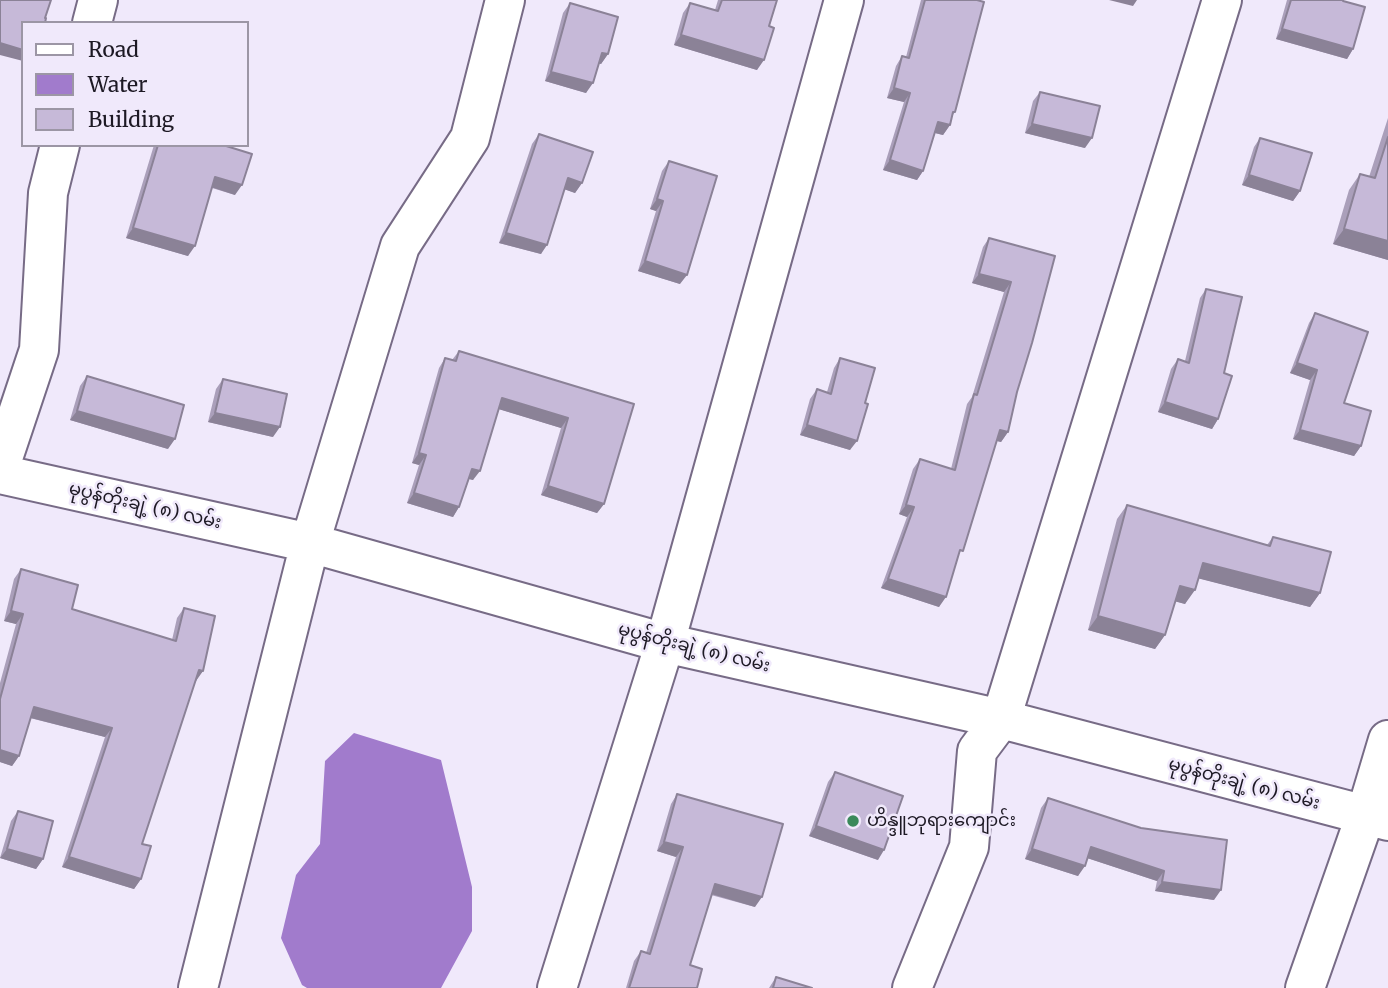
<!DOCTYPE html>
<meta charset="utf-8">
<style>
body{margin:0}
#map{position:relative;width:1388px;height:988px;overflow:hidden;background:#f0e9fb;font-family:Merriweather,serif}
canvas{display:block}
.legend{position:absolute;left:21px;top:21px;width:228px;height:126px;box-sizing:border-box;background:#f0e9fb;border:2px solid #9c96a5;margin:0;padding:9px 12px;list-style:none;font-size:21px;color:#1d1924}
.legend li{display:flex;align-items:center;gap:14px;height:35px}
.legend b{width:35px;border:2px solid #9c96a5}
</style>
<div id="map">
<canvas width="1388" height="988"></canvas>
<ul class="legend">
<li><b style="height:9px;background:#fff"></b>Road</li>
<li><b style="height:19px;background:#a17bcc"></b>Water</li>
<li><b style="height:19px;background:#c6b9d8"></b>Building</li>
</ul>
</div>
<script>
const ctx = document.querySelector('canvas').getContext('2d');
ctx.lineJoin = 'round';
function fill(path, color) {
  ctx.fillStyle = color;
  ctx.fill(path, 'evenodd');
}
function shape(rows) {
  const path = new Path2D();
  for (const r of rows) {
    path.moveTo(r[0], r[1]);
    for (let i = 2; i < r.length; i += 2) path.lineTo(r[i], r[i + 1]);
  }
  return path;
}
function stroke(path, color, width, dash) {
  ctx.strokeStyle = color;
  ctx.lineWidth = width;
  ctx.lineCap = dash ? 'butt' : 'round';
  ctx.setLineDash(dash || []);
  ctx.stroke(path);
}
function drawText(font, color, halo, rows, align = 'center') {
  ctx.font = font + ' Merriweather,"Noto Sans Myanmar",serif';
  ctx.lineWidth = 5;
  ctx.setLineDash([]);
  ctx.textBaseline = 'middle';
  ctx.strokeStyle = halo;
  ctx.fillStyle = color;
  for (const [text, x, y, turn = 0] of rows) {
    ctx.save();
    ctx.translate(x, y);
    ctx.rotate((+turn || 0) * Math.PI / 180);
    ctx.textAlign = isNaN(turn) ? turn : align;
    if (halo) ctx.strokeText(text, 0, 0);
    ctx.fillText(text, 0, 0);
    ctx.restore();
  }
}
fill(shape([
 [354,733,441,760,472,887,472,931,441,988,307,988,302,985,281,938,296,875,320,844,325,761]
]), '#a17bcc');
const minor = shape([
 [92,23,98,0],
 [0,467,39,350,48,193,60,145],
 [0,474,310,543,665,643,1001,719,1388,821],
 [198,988,310,543,400,246,470,138,505,0],
 [557,988,665,643,844,0],
 [912,988,969,847,977,751,1001,719,1222,0],
 [1305,988,1365,817,1388,740]
]);
stroke(minor, '#776b86', 42);
stroke(minor, '#fff', 38);
fill(shape([
 [718,0,777,0,757,70,674,45,683,13,690,3,715,10],
 [921,0,977,0,955,112,952,116,950,125,943,135,935,133,923,171,917,180,883,170,904,102,887,98,896,66,902,56,906,57],
 [1287,0,1343,0,1353,49,1347,59,1276,39],
 [570,3,608,54,601,64,599,63,586,93,545,81,563,13],
 [1040,92,1085,148,1025,133,1033,101],
 [1388,118,1388,260,1333,244,1349,190,1360,174,1369,177],
 [539,134,582,183,575,193,564,189,541,254,499,243,532,144],
 [1260,138,1300,191,1293,201,1242,185,1254,147],
 [154,145,223,145,235,195,212,188,188,256,126,238],
 [669,161,680,284,638,271,656,211,650,209,662,171],
 [989,238,1055,256,1017,392,1008,432,1001,442,997,441,957,560,939,607,881,588,907,517,899,514,913,469,920,459,951,469,967,404,972,397,1004,292,972,283,983,247],
 [1206,289,1224,373,1218,419,1212,429,1158,412,1171,369,1178,359,1185,361,1200,298],
 [1315,313,1344,403,1361,446,1354,456,1293,439,1310,380,1290,373,1309,323],
 [459,351,634,404,604,504,597,513,541,495,561,428,499,409,473,480,469,479,459,507,453,517,407,503,419,465,412,463,439,368,445,358,452,360],
 [840,358,865,403,850,450,800,435,810,399,817,389,827,392,834,368],
 [87,376,168,449,70,420,80,386],
 [223,379,273,437,208,422,216,389],
 [1127,505,1267,545,1273,537,1320,593,1310,607,1198,578,1185,604,1175,601,1165,635,1155,649,1088,630,1117,519],
 [21,569,72,609,172,640,177,618,184,608,203,671,195,680,142,844,141,879,134,889,62,867,105,737,30,718,19,756,12,766,0,762,0,683,16,624,4,621,14,579],
 [835,772,878,860,809,836,828,782],
 [677,794,755,907,711,895,690,965,697,988,626,988,634,961,641,951,646,953,676,857,657,851,671,804],
 [1048,798,1141,828,1214,900,1155,891,1157,881,1087,858,1078,876,1025,859,1041,808],
 [18,811,43,859,36,869,0,858,11,821],
 [776,977,812,988,769,988]
]), '#aa9fba');
fill(shape([
 [1109,0,1137,0,1133,6],
 [1282,29,1353,49,1347,59,1276,39],
 [681,35,764,60,757,70,674,45],
 [0,43,23,50,23,61,0,55],
 [602,53,608,54,601,64,595,62],
 [551,72,593,83,586,93,545,81],
 [894,88,910,93,904,102,887,98],
 [938,122,950,125,943,135,931,132],
 [1032,124,1092,138,1085,148,1025,133],
 [890,160,923,171,917,180,883,170],
 [1249,175,1300,191,1293,201,1242,185],
 [215,177,242,185,235,195,208,186],
 [568,178,582,183,575,193,561,188],
 [657,199,663,201,656,211,650,209],
 [133,228,195,246,188,256,126,238],
 [1344,229,1388,241,1388,260,1333,244],
 [506,233,547,245,541,254,499,243],
 [645,261,687,275,680,284,638,271],
 [979,274,1011,282,1004,292,972,283],
 [1297,363,1317,370,1310,380,1290,373],
 [502,398,568,418,561,428,495,408],
 [1165,402,1218,419,1212,429,1158,412],
 [77,411,175,439,168,449,70,420],
 [215,413,280,427,273,437,208,422],
 [807,425,857,441,850,450,800,435],
 [1000,430,1008,432,1001,442,993,440],
 [1300,430,1361,446,1354,456,1293,439],
 [419,453,426,455,419,465,412,463],
 [472,469,480,471,473,480,465,478],
 [548,486,604,504,597,513,541,495],
 [414,493,459,507,453,517,407,503],
 [906,505,914,507,907,517,899,514],
 [1203,563,1320,593,1310,607,1193,577],
 [888,579,946,597,939,607,881,588],
 [1180,586,1195,590,1185,604,1170,600],
 [11,611,23,614,16,624,4,621],
 [1098,616,1165,635,1155,649,1088,630],
 [199,670,203,671,196,681,192,679],
 [34,707,112,728,105,737,27,717],
 [0,750,19,756,12,766,0,762],
 [816,826,884,850,878,860,809,836],
 [664,842,683,847,676,857,657,851],
 [1091,847,1164,871,1157,881,1084,857],
 [7,849,43,859,36,869,0,858],
 [1032,849,1085,866,1078,876,1025,859],
 [69,857,141,879,134,889,62,867],
 [1162,882,1221,890,1214,900,1155,891],
 [715,884,762,897,755,907,708,893]
]), '#8b8297');
const building = shape([
 [0,0,51,0,45,18,46,18,45,23,23,23,23,50,0,43,0,0],
 [722,0,777,0,769,26,774,28,764,60,681,35,690,3,718,11,722,0],
 [925,0,977,0,984,2,955,112,953,112,950,125,938,122,923,171,890,160,910,93,894,88,902,56,909,58,925,0],
 [1291,0,1343,0,1343,1,1365,7,1353,49,1282,29,1291,0],
 [570,3,618,17,608,54,602,53,593,83,551,72,570,3],
 [1040,92,1100,106,1092,138,1032,124,1040,92],
 [539,134,593,152,582,183,568,178,547,245,506,233,539,134],
 [1388,137,1388,241,1344,229,1360,174,1375,178,1388,137],
 [1260,138,1312,153,1300,191,1249,175,1260,138],
 [158,145,223,145,252,154,242,185,215,177,195,246,133,228,158,145],
 [669,161,717,176,687,275,645,261,663,201,657,199,669,161],
 [989,238,1055,256,1032,343,1017,392,1008,432,1000,430,963,551,960,550,946,597,888,579,914,507,906,505,920,459,955,470,974,394,977,395,1011,282,979,274,989,238],
 [1206,289,1242,297,1224,373,1232,376,1218,419,1165,402,1178,359,1189,363,1206,289],
 [1315,313,1368,332,1344,403,1371,411,1361,446,1300,430,1317,370,1297,363,1315,313],
 [459,351,634,404,604,504,548,486,568,418,502,398,480,471,472,469,459,507,414,493,426,455,419,453,445,358,456,361,459,351],
 [840,358,875,368,865,403,868,404,857,441,807,425,817,389,831,394,840,358],
 [87,376,184,405,175,439,77,411,87,376],
 [223,379,287,394,280,427,215,413,223,379],
 [1127,505,1270,546,1273,537,1331,552,1320,593,1203,563,1195,590,1180,586,1165,635,1098,616,1127,505],
 [21,569,78,585,72,609,176,641,184,608,215,616,203,671,199,670,142,844,151,846,141,879,69,857,112,728,34,707,19,756,0,750,0,699,23,614,11,611,21,569],
 [835,772,903,796,884,850,816,826,835,772],
 [677,794,783,824,762,897,715,884,690,965,702,969,697,988,629,988,641,951,650,954,683,847,664,842,677,794],
 [1048,798,1141,828,1227,840,1221,890,1162,882,1164,871,1091,847,1085,866,1032,849,1048,798],
 [18,811,53,821,43,859,7,849,18,811],
 [776,977,812,988,773,988,776,977]
]);
fill(building, '#c6b9d8');
stroke(building, '#8b8297', 2);
for (const [x, y, r, color] of [
 [853,821,7,"#3a895a"]
]) {
  const dot = new Path2D();
  dot.arc(x, y, r, 0, 2 * Math.PI);
  ctx.fillStyle = color;
  ctx.fill(dot);
  stroke(dot, '#f0e9fb', 2.5);
}
drawText('18px', '#1d1924', '#f0e9fb', [
 ["မုပွန်တိုးချဲ့ (၈) လမ်း",145,506,13],
 ["မုပွန်တိုးချဲ့ (၈) လမ်း",694,648,14],
 ["မုပွန်တိုးချဲ့ (၈) လမ်း",1244,784,15]
]);
drawText('18px', '#1d1924', '#f0e9fb', [
 ["ဟိန္ဒူဘုရားကျောင်း",867,821]
], 'left');
</script>
